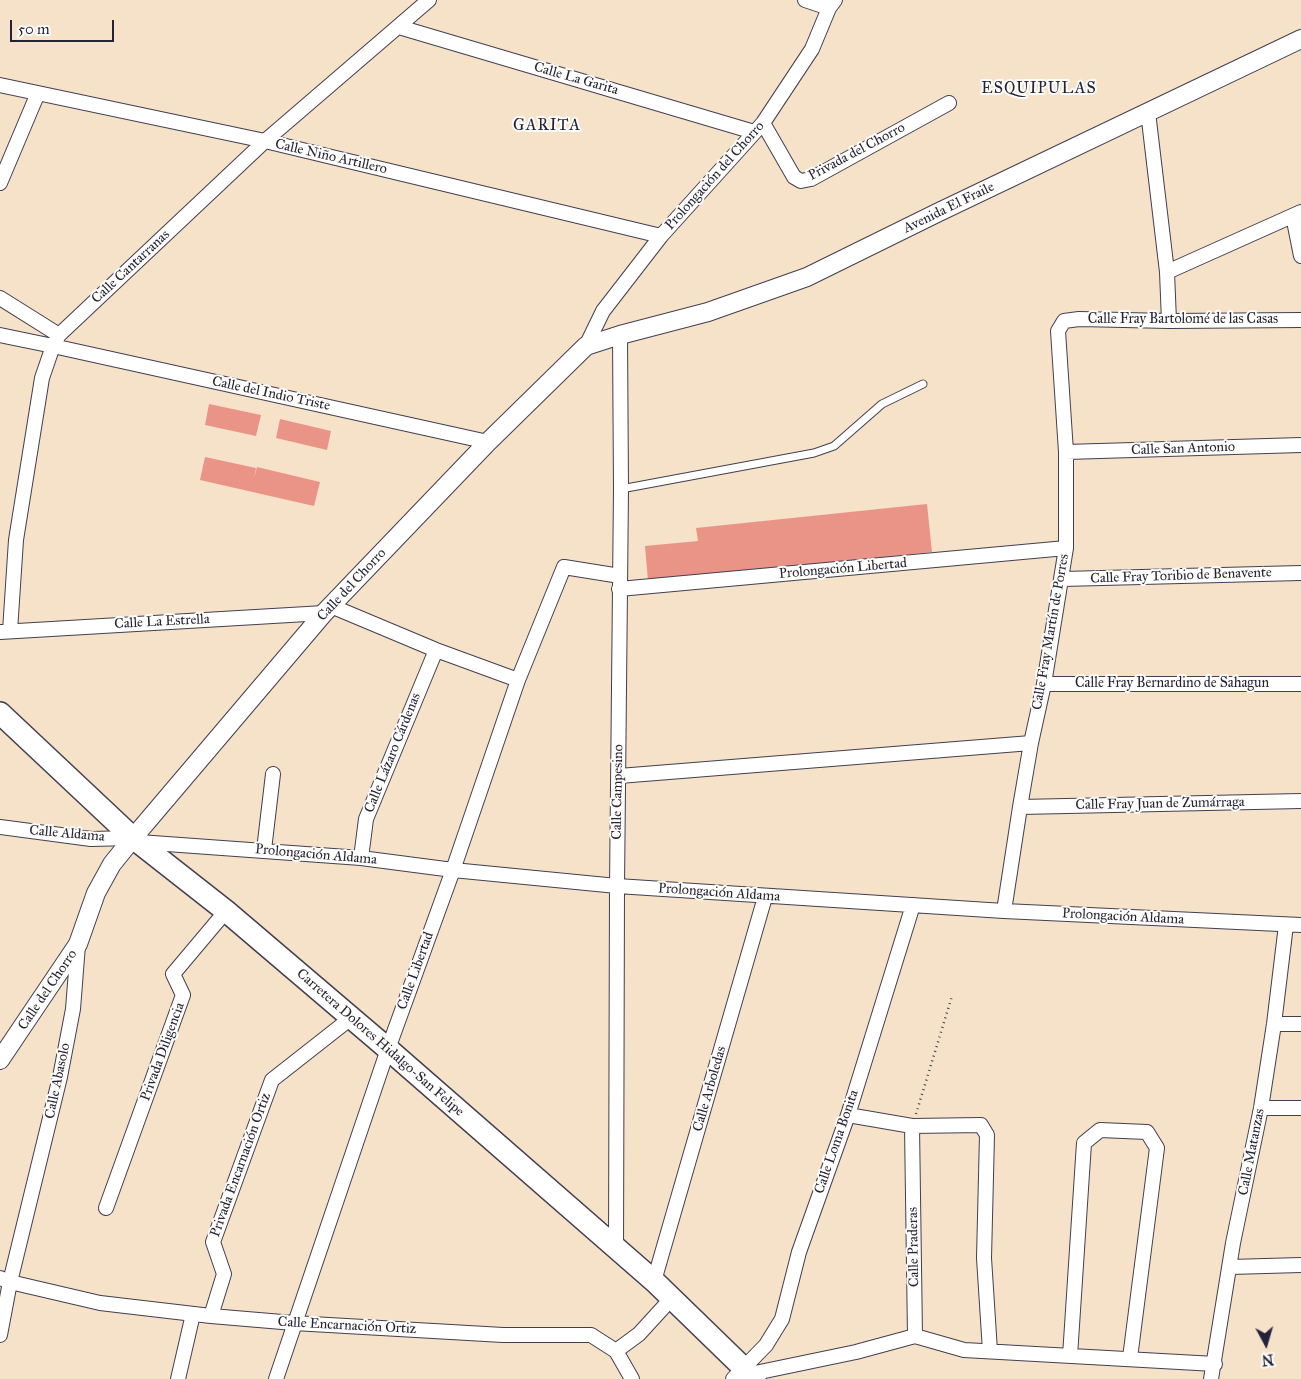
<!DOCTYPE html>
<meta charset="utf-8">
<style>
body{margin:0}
#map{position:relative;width:1301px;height:1379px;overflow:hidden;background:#f6e1c9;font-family:"IM FELL Great Primer",serif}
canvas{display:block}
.north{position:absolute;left:1241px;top:1319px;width:50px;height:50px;-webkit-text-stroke:4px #fdfcf7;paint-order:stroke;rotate:174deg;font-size:14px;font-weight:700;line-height:20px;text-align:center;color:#22223b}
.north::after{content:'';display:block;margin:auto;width:18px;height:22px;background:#22223b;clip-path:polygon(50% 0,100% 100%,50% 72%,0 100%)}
.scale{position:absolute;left:10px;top:20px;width:104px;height:22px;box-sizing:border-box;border:2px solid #22223b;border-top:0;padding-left:6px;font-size:15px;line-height:18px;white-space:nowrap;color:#22223b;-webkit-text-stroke:4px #fdfcf7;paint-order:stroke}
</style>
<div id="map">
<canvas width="1301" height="1379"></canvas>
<div class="north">N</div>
<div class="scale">50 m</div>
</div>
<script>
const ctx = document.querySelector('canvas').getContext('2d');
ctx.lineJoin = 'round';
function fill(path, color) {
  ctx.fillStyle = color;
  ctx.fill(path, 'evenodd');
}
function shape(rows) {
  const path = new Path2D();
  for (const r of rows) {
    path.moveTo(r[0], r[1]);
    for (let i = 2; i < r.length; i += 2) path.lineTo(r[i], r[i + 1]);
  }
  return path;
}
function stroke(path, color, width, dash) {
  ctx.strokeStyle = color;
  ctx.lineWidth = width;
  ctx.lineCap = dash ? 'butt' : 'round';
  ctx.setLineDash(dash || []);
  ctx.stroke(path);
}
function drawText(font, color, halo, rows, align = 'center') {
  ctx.font = font + ' "IM FELL Great Primer",serif';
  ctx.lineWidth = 4;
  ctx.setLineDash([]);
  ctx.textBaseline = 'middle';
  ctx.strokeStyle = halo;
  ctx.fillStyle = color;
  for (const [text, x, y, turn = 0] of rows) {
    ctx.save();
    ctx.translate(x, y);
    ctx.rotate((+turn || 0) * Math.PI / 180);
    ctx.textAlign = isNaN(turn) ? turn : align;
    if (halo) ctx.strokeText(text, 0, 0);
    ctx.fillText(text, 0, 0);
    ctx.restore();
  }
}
fill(shape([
 [209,404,261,415,256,436,205,425],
 [280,419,331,431,327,450,276,438],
 [205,457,256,468,254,478,257,467,320,482,314,506,200,480],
 [927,504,932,552,648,581,645,546,698,541,696,528]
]), '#ea9488');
const service = shape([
 [621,489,814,453,834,446,882,404,923,384]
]);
const minor = shape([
 [805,0,829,8],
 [399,27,754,132],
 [0,85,265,141,661,236],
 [1148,112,1167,272,1169,321],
 [763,123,794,177,801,181,811,179,949,103],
 [0,183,38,93],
 [1293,216,1301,256],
 [1167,272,1301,212],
 [0,298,59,335],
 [0,335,53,346,488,442],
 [586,346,603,311,661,236,763,123,812,49,829,8,835,0],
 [1066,452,1301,445],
 [1062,579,1301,573],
 [619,589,1066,548],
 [331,606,436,650,518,680],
 [10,631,16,540,42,378,53,346,59,335,265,141,429,0],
 [0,632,324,613],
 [1044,684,1301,684],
 [619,776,1031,743],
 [1020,807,1301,801],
 [0,827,91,839,133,838],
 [139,842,361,858,453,870,617,886,1004,911,1301,925],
 [264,850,273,774],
 [361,858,366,819,436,650],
 [1004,911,1020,807,1031,743,1044,684,1066,548,1066,452,1058,331,1064,321,1079,319,1169,321,1301,320],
 [1274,1024,1301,1024],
 [1261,1108,1301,1108],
 [848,1115,912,1126,981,1125,987,1135,984,1258,990,1351],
 [912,1126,915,1336],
 [106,1208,183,995,173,974,226,911],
 [616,1249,617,886,621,489,620,335],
 [1230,1267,1301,1265],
 [0,1278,10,1282,100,1303,211,1316,294,1323,503,1335,591,1335,616,1351,632,1379],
 [654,1281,765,897],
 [211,1316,224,1274,213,1242,272,1080,351,1018],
 [0,1335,10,1282,60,1077,73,1009,78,945],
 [915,1336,964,1350,1215,1364],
 [616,1351,639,1334,671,1299],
 [1070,1356,1084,1143,1100,1130,1147,1132,1157,1148,1130,1358],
 [750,1374,856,1352,915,1336],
 [178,1379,193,1314],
 [276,1379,388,1049,453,870,518,680,564,567,620,576],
 [733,1379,766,1345,782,1319,799,1252,848,1115,913,905],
 [1211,1379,1233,1243,1261,1108,1274,1024,1286,925]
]);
const tertiary = shape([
 [0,1060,78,944,96,893,112,864,133,838,324,613,488,442,586,346,620,335,708,312,807,277,939,212,1301,39]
]);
const primary = shape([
 [0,713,133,838,226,911,388,1049,654,1281,755,1379]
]);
stroke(service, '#423f50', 9);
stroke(minor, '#423f50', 16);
stroke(tertiary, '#423f50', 20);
stroke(primary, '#423f50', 24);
stroke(shape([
 [916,1114,952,996]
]), '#423f50', 2.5, [1, 4]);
stroke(service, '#fff', 7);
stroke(minor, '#fff', 14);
stroke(tertiary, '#fff', 18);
stroke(primary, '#fff', 21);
drawText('14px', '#22223b', '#fdfcf7', [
 ["Calle La Garita",576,79,16],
 ["Privada del Chorro",857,152,-28],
 ["Calle Niño Artillero",331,157,13],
 ["Prolongación del Chorro",715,176,-48],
 ["Avenida El Fraile",949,208,-26],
 ["Calle Cantarranas",131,267,-43],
 ["Calle Fray Bartolomé de las Casas",1183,320],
 ["Calle del Indio Triste",271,394,12],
 ["Calle San Antonio",1183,449,-2],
 ["Prolongación Libertad",843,569,-5],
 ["Calle Fray Toribio de Benavente",1181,576,-2],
 ["Calle del Chorro",352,585,-47],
 ["Calle La Estrella",162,622,-3],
 ["Calle Fray Martín de Porres",1051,632,-80],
 ["Calle Fray Bernardino de Sahagun",1172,684],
 ["Calle Lázaro Cárdenas",393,753,-68],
 ["Calle Campesino",618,792,-89],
 ["Calle Fray Juan de Zumárraga",1160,804,-1],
 ["Calle Aldama",67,834,5],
 ["Prolongación Aldama",316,855,5],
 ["Prolongación Aldama",719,893,4],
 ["Prolongación Aldama",1123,917,3],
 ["Calle Libertad",416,971,-70],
 ["Calle del Chorro",48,990,-56],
 ["Carretera Dolores Hidalgo-San Felipe",380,1043,41],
 ["Privada Diligencia",163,1052,-70],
 ["Calle Abasolo",58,1081,-78],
 ["Calle Arboledas",710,1089,-74],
 ["Calle Loma Bonita",837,1142,-71],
 ["Calle Matanzas",1252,1152,-79],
 ["Privada Encarnación Ortiz",241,1165,-70],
 ["Calle Praderas",914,1247,-91],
 ["Calle Encarnación Ortiz",347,1326,3]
]);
ctx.letterSpacing = '1px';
drawText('16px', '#22223b', '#fdfcf7', [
 ["ESQUIPULAS",1039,89],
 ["GARITA",547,126]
]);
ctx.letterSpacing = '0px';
</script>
